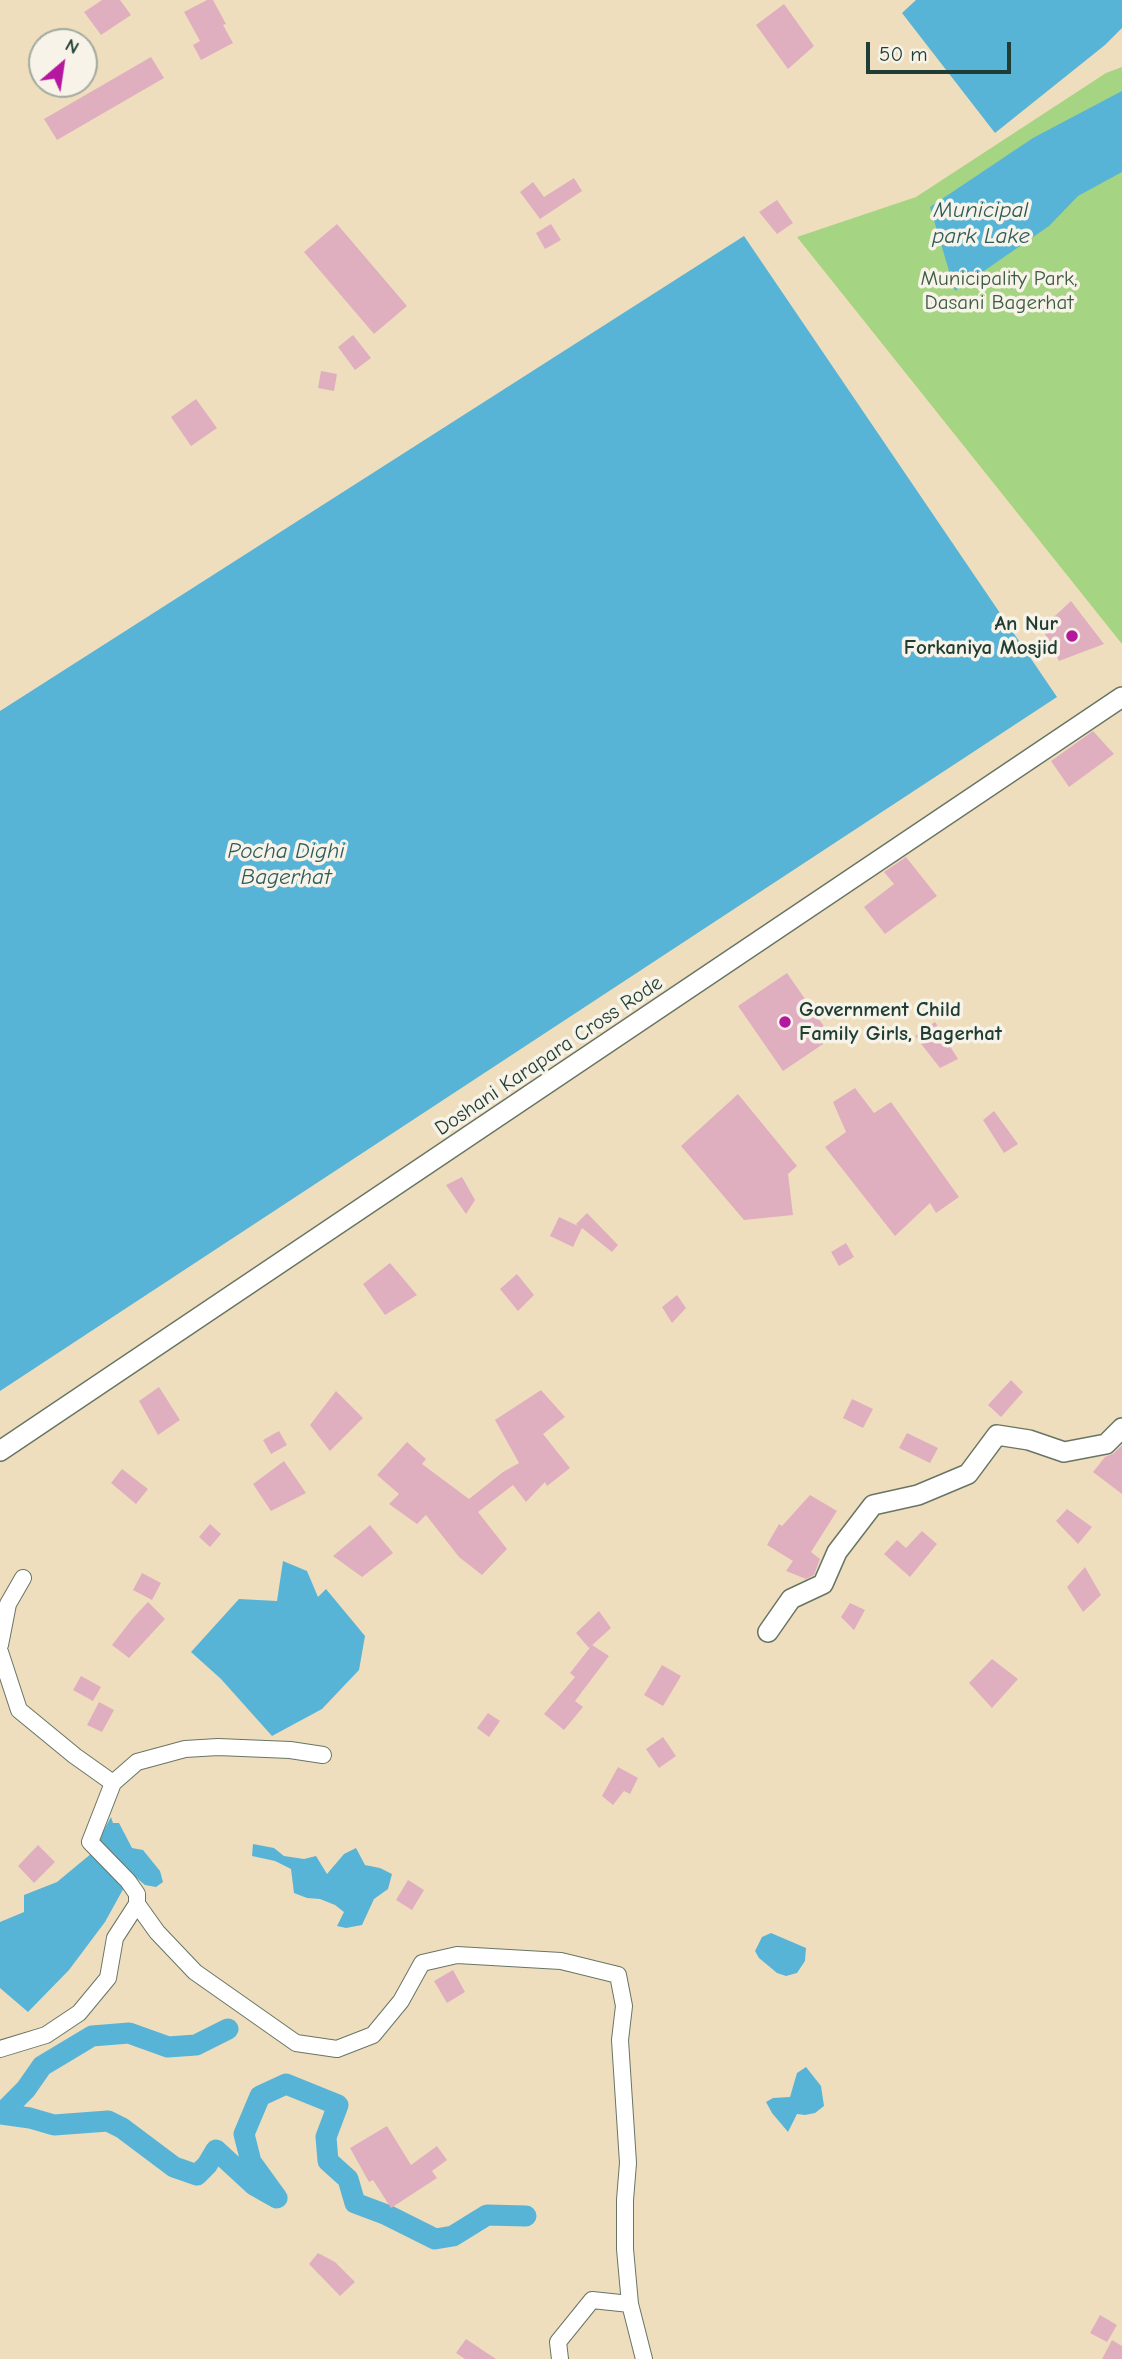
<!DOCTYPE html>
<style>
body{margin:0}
#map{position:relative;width:1122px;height:2359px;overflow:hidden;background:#efdebd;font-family:"Comic Neue",sans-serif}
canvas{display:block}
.north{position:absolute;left:28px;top:28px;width:70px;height:70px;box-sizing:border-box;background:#f7f3e8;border:2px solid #a1aaa0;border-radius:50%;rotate:29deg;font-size:19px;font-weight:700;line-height:28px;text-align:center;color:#1f3d34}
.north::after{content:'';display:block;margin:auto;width:24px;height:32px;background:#b5179e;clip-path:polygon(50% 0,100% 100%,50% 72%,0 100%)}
.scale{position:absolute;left:866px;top:42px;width:145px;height:32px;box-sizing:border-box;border:4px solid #1f3d34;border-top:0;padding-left:9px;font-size:21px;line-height:24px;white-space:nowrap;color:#1f3d34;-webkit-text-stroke:5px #f7f3e8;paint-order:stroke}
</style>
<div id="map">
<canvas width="1122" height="2359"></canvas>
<div class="north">N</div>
<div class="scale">50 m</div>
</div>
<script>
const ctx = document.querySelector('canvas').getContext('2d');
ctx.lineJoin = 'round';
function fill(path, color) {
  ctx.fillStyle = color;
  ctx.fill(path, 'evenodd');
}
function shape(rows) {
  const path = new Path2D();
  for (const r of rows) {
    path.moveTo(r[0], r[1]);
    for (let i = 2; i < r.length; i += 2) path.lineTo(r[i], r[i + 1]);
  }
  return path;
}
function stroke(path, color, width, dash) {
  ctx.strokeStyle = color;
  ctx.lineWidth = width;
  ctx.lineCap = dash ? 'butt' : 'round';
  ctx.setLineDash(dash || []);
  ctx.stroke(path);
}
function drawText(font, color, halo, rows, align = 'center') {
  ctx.font = font + ' "Comic Neue",sans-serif';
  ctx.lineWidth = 7;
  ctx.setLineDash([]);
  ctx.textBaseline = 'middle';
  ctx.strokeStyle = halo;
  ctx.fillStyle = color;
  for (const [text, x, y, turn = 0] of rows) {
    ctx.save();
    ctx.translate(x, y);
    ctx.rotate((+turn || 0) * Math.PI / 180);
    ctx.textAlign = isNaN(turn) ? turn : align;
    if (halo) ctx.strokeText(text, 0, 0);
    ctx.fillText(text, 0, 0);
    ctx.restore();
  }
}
fill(shape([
 [1122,67,1122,644,797,237,916,197,1106,73]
]), '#a5d482');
fill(shape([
 [916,0,1122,0,1122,28,1105,45,995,133,902,13],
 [1122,91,1122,172,1078,196,1049,226,955,291,930,207,1033,138],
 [744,236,1057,697,0,1391,0,711],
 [283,1561,307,1571,318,1597,326,1589,365,1636,359,1670,322,1709,272,1736,221,1679,191,1652,239,1599,277,1601],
 [111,1817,113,1823,119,1823,132,1848,143,1850,160,1871,163,1882,156,1887,145,1885,101,1848,99,1839],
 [253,1844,274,1848,284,1856,304,1859,316,1856,327,1874,344,1854,356,1848,365,1865,380,1868,392,1874,388,1889,374,1899,362,1925,346,1928,337,1926,344,1912,335,1905,320,1899,307,1898,294,1893,291,1869,275,1861,252,1856],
 [92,1853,126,1884,105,1922,69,1970,28,2012,0,1988,0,1922,24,1912,24,1895,57,1882],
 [771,1933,806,1948,805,1961,797,1973,786,1976,777,1973,759,1958,755,1951,762,1937],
 [806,2067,821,2086,824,2106,815,2113,805,2115,797,2114,788,2132,772,2113,766,2102,773,2098,790,2097,797,2073]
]), '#58b4d6');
stroke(shape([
 [228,2029,196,2045,168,2047,129,2033,92,2036,42,2066,26,2089,1,2114,30,2118,54,2125,108,2121,122,2128,174,2167,197,2175,207,2165,216,2150,254,2185,277,2198,251,2162,244,2134,260,2096,286,2084,338,2105,326,2137,328,2161,348,2179,355,2203,387,2215,435,2239,453,2236,487,2215,526,2216]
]), '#58b4d6', 21);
fill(shape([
 [102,0,120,0,131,15,101,35,84,12],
 [207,0,213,0,226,24,223,25,233,43,201,60,193,45,200,41,184,12],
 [784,4,814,46,788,69,756,25],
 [151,57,164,78,57,140,44,119],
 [574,178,582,191,540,219,520,192,533,182,544,197],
 [777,200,793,223,777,234,759,212],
 [337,224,407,306,374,334,304,252],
 [551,224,561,240,545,249,536,233],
 [353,335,371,358,355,370,338,347],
 [321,371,337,374,334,391,318,388],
 [196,399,217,428,191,446,171,417],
 [1071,601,1104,644,1059,661,1042,628],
 [1093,731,1114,754,1069,787,1051,761],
 [906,857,937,896,885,934,864,907,894,884,884,872],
 [787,973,832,1038,783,1071,738,1006],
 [935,1022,958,1059,940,1068,915,1036],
 [855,1088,874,1113,891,1102,959,1197,936,1213,930,1203,895,1236,825,1147,846,1132,833,1102],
 [738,1094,797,1166,788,1174,793,1215,744,1220,681,1146],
 [994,1111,1018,1144,1004,1153,983,1120],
 [462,1177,475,1200,466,1214,446,1185],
 [587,1213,618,1245,612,1252,582,1228,573,1247,550,1236,559,1217,578,1226,576,1224],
 [846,1243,854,1257,839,1266,831,1252],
 [390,1263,417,1295,385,1315,363,1284],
 [517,1274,534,1295,518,1311,500,1289],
 [677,1295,686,1308,672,1323,662,1307],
 [1011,1380,1023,1392,1001,1417,988,1405],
 [159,1387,180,1420,158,1435,139,1401],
 [541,1390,565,1417,543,1434,570,1468,547,1486,545,1482,526,1502,513,1485,478,1512,507,1549,482,1575,459,1557,426,1515,417,1524,389,1504,399,1494,377,1475,407,1442,426,1459,422,1464,469,1499,503,1472,519,1463,495,1420],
 [336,1391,363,1418,330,1451,310,1425],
 [852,1399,873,1409,863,1428,843,1418],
 [279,1431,287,1445,271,1454,263,1440],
 [907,1433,938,1448,930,1463,899,1448],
 [1122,1445,1122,1494,1093,1472,1105,1457,1114,1453],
 [284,1461,306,1493,271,1511,253,1484],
 [122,1469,148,1489,136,1504,111,1483],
 [810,1495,837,1511,811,1552,820,1559,814,1575,806,1579,786,1571,793,1561,767,1545,779,1524,782,1526],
 [1067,1509,1092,1527,1078,1544,1056,1521],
 [210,1524,221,1534,210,1547,199,1537],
 [370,1525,393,1553,362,1577,333,1556],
 [922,1531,937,1544,910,1577,884,1554,897,1540,906,1548],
 [1085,1567,1101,1595,1083,1612,1067,1587],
 [142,1573,161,1583,152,1600,133,1590],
 [148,1602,165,1619,129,1658,112,1645,133,1618],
 [850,1603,865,1610,854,1630,841,1617],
 [599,1611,611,1628,589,1648,576,1633],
 [592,1645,609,1656,575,1701,583,1707,564,1730,544,1714,575,1677,570,1673],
 [992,1659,1018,1679,992,1708,969,1683],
 [662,1665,681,1676,663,1706,644,1695],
 [81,1676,101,1687,93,1701,73,1690],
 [99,1702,114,1710,102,1732,87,1725],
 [488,1713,500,1721,489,1737,477,1728],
 [663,1737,676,1756,659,1768,646,1749],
 [618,1767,638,1778,630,1794,624,1791,613,1805,602,1796],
 [38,1845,55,1862,34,1883,18,1866],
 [408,1880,424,1890,412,1910,396,1900],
 [453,1970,465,1992,447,2003,434,1981],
 [387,2126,411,2165,437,2146,447,2160,432,2171,437,2178,391,2208,373,2180,369,2182,350,2148],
 [318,2253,335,2262,355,2282,340,2296,309,2264],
 [1100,2315,1117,2325,1107,2342,1090,2333],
 [466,2339,496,2359,465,2359,456,2353],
 [1112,2340,1122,2346,1122,2359,1102,2359]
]), '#dfafc0');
const minor = shape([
 [0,1645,8,1604,23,1578],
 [0,1652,19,1710,75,1756,113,1783],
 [137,1904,157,1932,195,1972,296,2043,337,2049,373,2035,401,2001,422,1963,457,1955,561,1961,618,1975,624,2006,620,2040,628,2163,625,2200,625,2249,630,2304,644,2359],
 [0,2049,46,2035,79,2013,108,1978,115,1938,137,1904,137,1894,128,1881,90,1842,113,1783,137,1762,185,1749,218,1747,290,1750,323,1755],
 [560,2359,558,2342,592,2300,630,2304]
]);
const tertiary = shape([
 [0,1451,1122,697],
 [768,1632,791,1599,823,1584,837,1552,873,1505,918,1495,968,1474,997,1435,1029,1440,1064,1452,1106,1444,1122,1428]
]);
stroke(minor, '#687564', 18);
stroke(tertiary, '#687564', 22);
stroke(minor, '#fff', 16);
stroke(tertiary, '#fff', 19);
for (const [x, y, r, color] of [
 [1072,636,7,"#b5179e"],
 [785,1022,7,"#b5179e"]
]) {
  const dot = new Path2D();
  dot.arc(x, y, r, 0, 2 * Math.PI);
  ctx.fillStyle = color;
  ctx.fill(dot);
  stroke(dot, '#f7f3e8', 2.5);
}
drawText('21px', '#3a5b44', '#f7f3e8', [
 ["Municipality Park,",999,279],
 ["Dasani Bagerhat",999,303]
]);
drawText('bold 21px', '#1f3d34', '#f7f3e8', [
 ["An Nur",1058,624],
 ["Forkaniya Mosjid",1058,648],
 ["Government Child",799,1010,"left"],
 ["Family Girls, Bagerhat",799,1034,"left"]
], 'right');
drawText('21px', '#1f3d34', '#f7f3e8', [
 ["Doshani Karapara Cross Rode",549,1056,-34]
]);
drawText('italic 23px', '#2d5b5c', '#f7f3e8', [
 ["Municipal",981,210],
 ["park Lake",981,236],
 ["Pocha Dighi",286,851],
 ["Bagerhat",286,877]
]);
</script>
